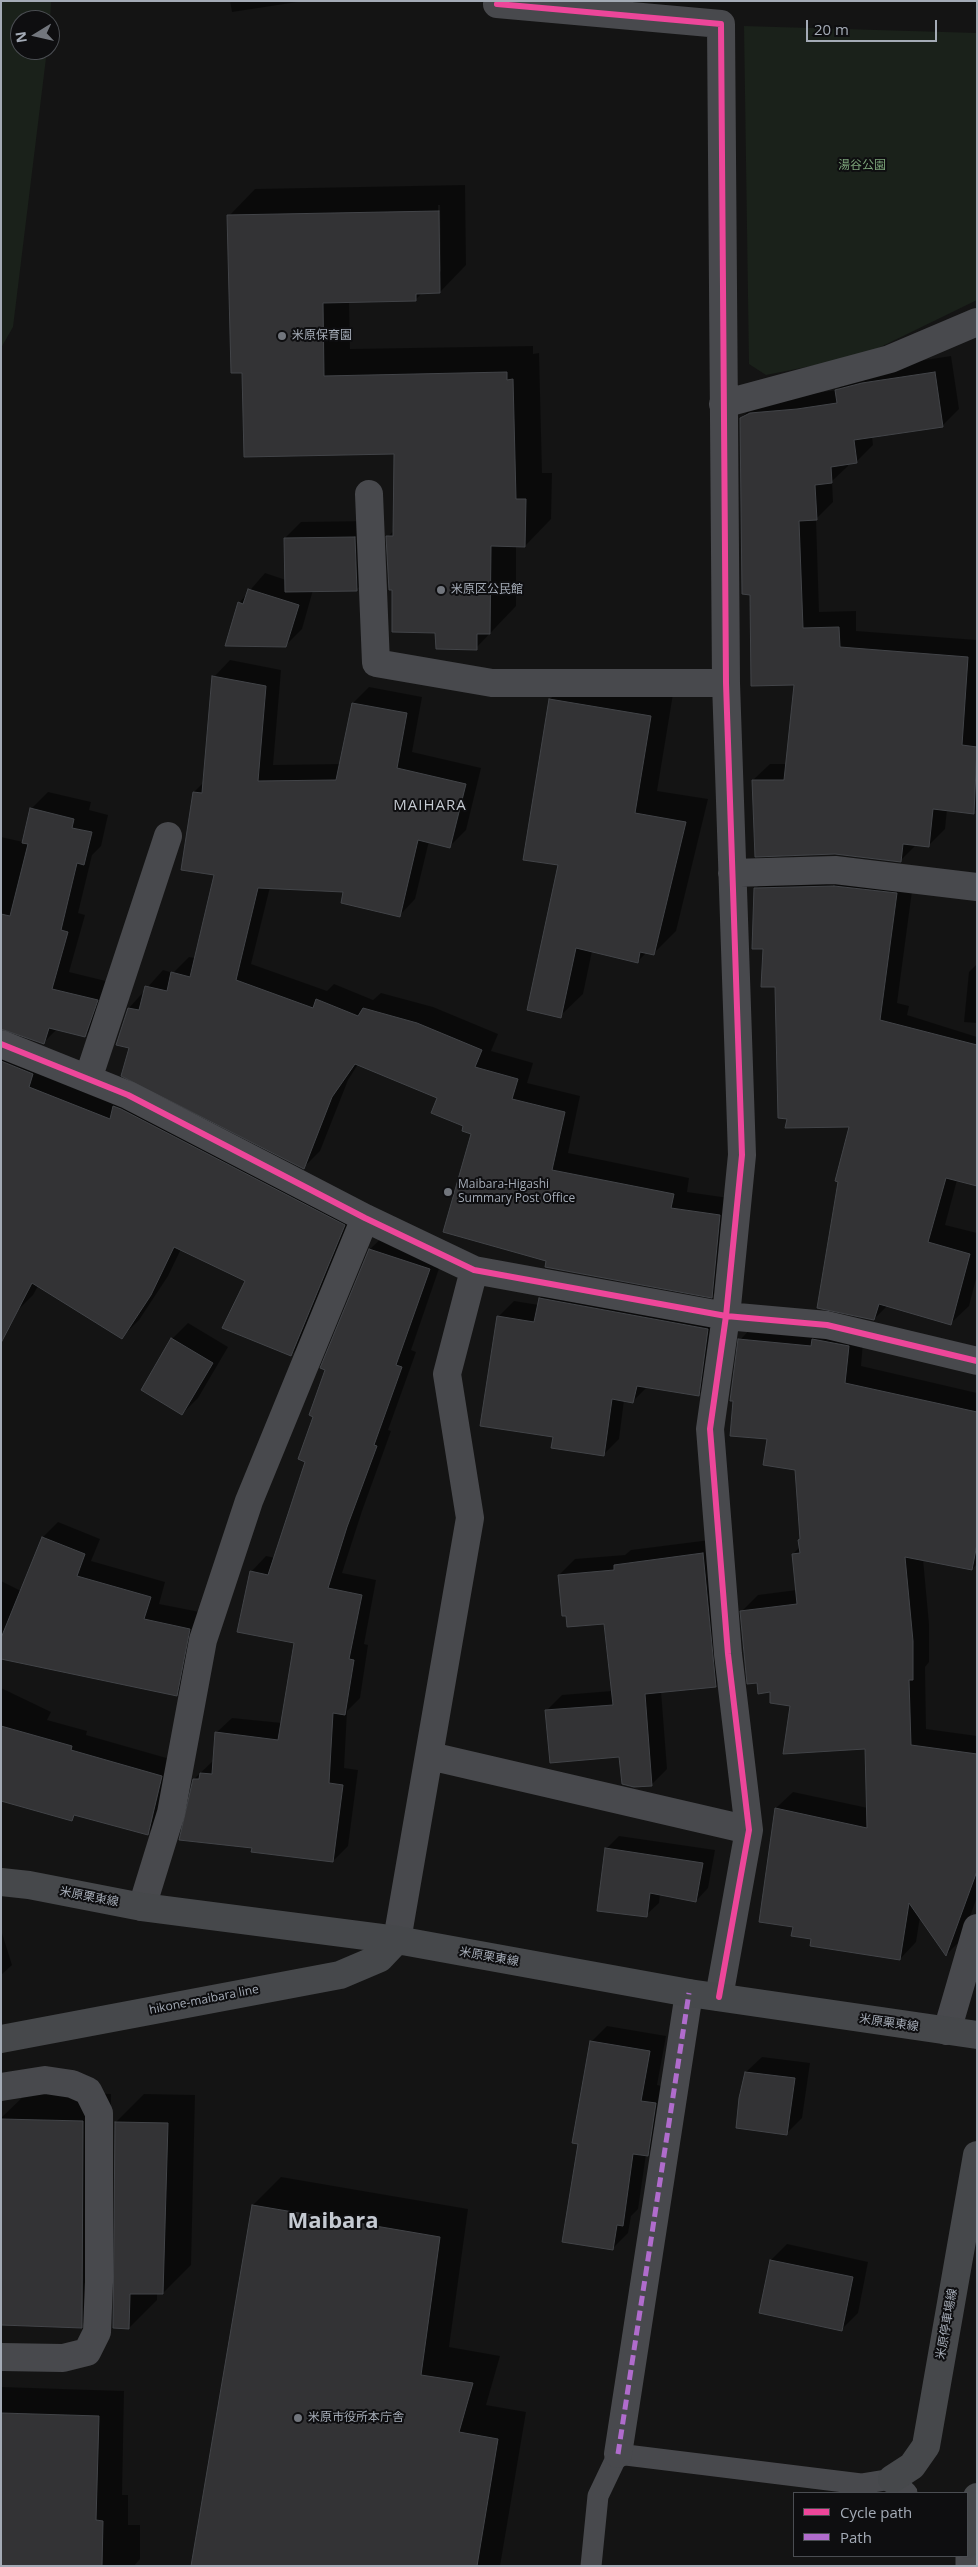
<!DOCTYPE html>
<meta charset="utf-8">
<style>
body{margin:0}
#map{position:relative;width:978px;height:2567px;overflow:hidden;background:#141414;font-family:"Open Sans",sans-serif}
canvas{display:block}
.frame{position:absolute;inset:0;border:2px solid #a4abb6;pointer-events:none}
.legend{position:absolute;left:793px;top:2492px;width:175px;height:65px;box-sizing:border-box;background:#0e0e10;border:1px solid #4a4d52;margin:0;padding:6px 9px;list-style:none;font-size:15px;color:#a4abb6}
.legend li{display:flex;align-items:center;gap:10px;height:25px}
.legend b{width:25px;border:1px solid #4a4d52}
.north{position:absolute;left:10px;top:10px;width:50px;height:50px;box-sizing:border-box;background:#0e0e10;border:1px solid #4a4d52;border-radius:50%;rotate:261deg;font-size:14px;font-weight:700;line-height:20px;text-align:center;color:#a4abb6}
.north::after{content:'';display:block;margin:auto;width:18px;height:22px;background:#72767d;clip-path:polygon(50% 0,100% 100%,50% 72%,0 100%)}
.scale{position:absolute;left:806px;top:20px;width:131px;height:22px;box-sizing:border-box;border:2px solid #a4abb6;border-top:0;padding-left:6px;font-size:15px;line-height:18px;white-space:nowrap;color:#a4abb6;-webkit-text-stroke:4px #0e0e10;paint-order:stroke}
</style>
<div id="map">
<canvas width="978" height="2567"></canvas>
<div class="frame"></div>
<ul class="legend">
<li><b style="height:6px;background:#ed469a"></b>Cycle path</li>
<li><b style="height:6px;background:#b06ccc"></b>Path</li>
</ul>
<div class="north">N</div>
<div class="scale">20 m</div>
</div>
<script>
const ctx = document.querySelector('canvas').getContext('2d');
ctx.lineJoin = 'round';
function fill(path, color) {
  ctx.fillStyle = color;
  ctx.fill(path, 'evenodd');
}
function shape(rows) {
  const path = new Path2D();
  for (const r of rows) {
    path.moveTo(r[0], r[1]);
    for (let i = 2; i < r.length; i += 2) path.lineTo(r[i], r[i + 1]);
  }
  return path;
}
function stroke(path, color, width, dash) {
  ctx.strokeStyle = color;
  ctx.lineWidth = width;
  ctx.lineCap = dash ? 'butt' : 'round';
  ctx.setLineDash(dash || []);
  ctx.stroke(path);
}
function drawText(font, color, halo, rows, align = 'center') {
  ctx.font = font + ' "Open Sans","Noto Sans JP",sans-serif';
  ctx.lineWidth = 4;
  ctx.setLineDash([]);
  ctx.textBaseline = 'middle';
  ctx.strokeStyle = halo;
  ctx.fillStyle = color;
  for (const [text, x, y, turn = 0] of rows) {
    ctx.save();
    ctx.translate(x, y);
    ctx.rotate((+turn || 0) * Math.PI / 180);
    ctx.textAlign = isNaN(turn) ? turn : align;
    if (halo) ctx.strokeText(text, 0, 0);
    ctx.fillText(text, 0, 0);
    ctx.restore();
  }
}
fill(shape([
 [1,1,51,1,50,22,50,20,20,20,20,50,47,50,13,327,1,348],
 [744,26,977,33,977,300,862,356,766,375,749,364]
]), '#1a211a');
fill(shape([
 [230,1,304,1,232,12],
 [465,185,466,265,440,292,422,293,415,300,349,301,350,349,533,346,533,354,539,353,542,473,552,473,551,519,525,546,516,546,516,606,476,648,436,632,394,589,388,537,394,530,395,453,243,372,229,216,255,189],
 [438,205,440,205,441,271,439,273],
 [951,356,959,409,943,425,872,436,873,445,857,461,848,463,848,466,832,481,833,502,816,519,819,612,856,611,856,631,977,640,977,809,973,813,947,809,945,829,928,846,917,844,900,861,753,780,770,764,787,764,796,683,751,594,741,418,758,401,837,390,853,374,880,367],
 [371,521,373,573,357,589,313,590,302,629,286,645,239,603,265,573,286,580,285,538,301,522],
 [230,660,281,670,273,765,341,764,353,703,369,687,422,697,412,752,481,768,466,830,450,846,429,841,415,899,399,916,345,891,270,887,251,964,327,991,334,984,373,1000,381,993,433,1007,498,1034,491,1051,533,1063,527,1083,580,1096,568,1153,689,1178,687,1192,736,1199,728,1280,712,1296,548,1260,473,1133,439,1097,358,1064,348,1080,320,1151,304,1167,130,1047,129,1008,163,970,173,973,189,957,195,958,215,874,194,792,205,781,214,677],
 [573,677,673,694,657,791,708,799,676,931,653,954,647,952,638,961,592,951,583,994,560,1016,559,864,550,699],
 [48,792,91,802,89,810,108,815,101,846,92,855,78,913,85,915,69,972,114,983,102,1018,85,1036,57,1029,43,1043,2,1028,5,1036,362,1208,308,1338,291,1355,247,1281,181,1249,168,1276,139,1320,122,1337,38,1286,33,1295,16,1312,1,1225,1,837,23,842,31,809],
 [773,871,914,876,897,1003,909,1006,907,1015,977,1037,977,1185,957,1180,945,1225,977,1233,977,1275,969,1306,951,1323,888,1305,874,1319,851,1126,788,1118,776,986,764,948,755,889],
 [977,964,977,1023,964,1022,969,972],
 [386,1234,444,1254,411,1350,416,1352,388,1430,391,1431,362,1511,342,1573,376,1580,364,1644,368,1645,360,1698,347,1711,344,1768,358,1770,348,1846,333,1861,253,1847,194,1779,214,1760,216,1733,232,1718,282,1723,295,1642,251,1572,266,1556,275,1558,307,1461,326,1369,322,1368,370,1249],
 [555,1283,723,1314,714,1379,698,1395,648,1386,633,1401,624,1400,619,1439,603,1455,554,1436,498,1317,514,1301,539,1305,540,1298],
 [188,1323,228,1347,198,1398,182,1414,172,1339],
 [756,1323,864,1330,861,1366,977,1393,977,1564,972,1569,923,1559,929,1624,929,1662,925,1667,926,1729,977,1736,977,1897,962,1939,946,1955,920,1917,916,1942,900,1959,812,1938,794,1925,760,1921,776,1808,793,1792,868,1808,866,1748,791,1705,742,1611,758,1595,797,1590,793,1554,800,1547,802,1538,797,1469,768,1438,740,1340],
 [58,1522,100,1539,91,1561,165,1582,159,1604,205,1613,192,1679,176,1694,1,1657,1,1581,21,1591,43,1537],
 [718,1539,731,1670,716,1686,661,1691,667,1769,652,1784,620,1756,546,1711,562,1695,612,1691,605,1622,559,1575,575,1559,625,1555,631,1550],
 [1,1688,51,1712,47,1720,87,1731,86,1735,177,1761,163,1818,147,1834,76,1814,72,1819,1,1800],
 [619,1836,715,1850,708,1888,696,1901,660,1894,659,1903,646,1915,606,1849],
 [1,1930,12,1965,1,1975],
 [607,2026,666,2036,657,2085,671,2088,664,2139,646,2154,638,2209,631,2216,628,2233,612,2249,579,2143,591,2042],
 [762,2057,810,2063,802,2118,786,2134,746,2072],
 [28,2092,111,2094,109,2298,81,2326,1,2324,1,2118],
 [144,2094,195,2095,191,2265,163,2293,157,2293,157,2300,129,2328,116,2122],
 [281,2177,468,2209,449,2347,500,2356,486,2405,526,2412,500,2566,192,2566,253,2205],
 [787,2244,868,2262,858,2313,842,2329,771,2260],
 [1,2387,124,2391,122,2495,128,2495,128,2525,140,2525,140,2559,134,2566,1,2566]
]), '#0007');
const building = shape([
 [439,211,440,293,416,294,416,301,323,303,324,376,507,372,507,380,513,379,516,499,526,499,525,547,491,546,490,634,477,634,477,650,436,649,435,633,392,632,392,590,389,590,386,536,393,536,394,454,244,457,242,373,231,373,227,215,439,211],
 [935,372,943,427,854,440,857,463,831,467,832,483,815,485,817,520,799,521,803,628,839,627,840,647,968,657,962,745,977,747,974,814,933,809,929,847,903,844,901,862,835,854,755,857,752,780,784,780,794,685,751,686,750,595,742,594,740,418,750,413,797,409,837,403,835,390,862,383,935,372],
 [355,537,357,591,285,592,284,538,355,537],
 [248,589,299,605,286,647,225,646,238,602,243,604,248,589],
 [212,676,266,686,258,781,336,780,352,703,407,713,397,768,466,784,450,848,418,840,400,917,341,903,343,892,258,888,236,980,313,1008,316,999,358,1016,363,1008,417,1023,482,1050,475,1067,518,1079,512,1099,565,1112,552,1170,674,1194,671,1208,720,1215,712,1298,545,1267,546,1261,443,1232,471,1134,462,1131,463,1126,431,1113,437,1098,355,1064,332,1097,304,1169,121,1076,129,1048,116,1045,128,1008,139,1010,145,986,167,991,171,972,190,977,214,875,181,870,193,792,202,793,212,676],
 [549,699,651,716,635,813,686,822,654,955,640,952,638,963,576,948,561,1018,527,1010,558,865,523,860,549,699],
 [30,808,74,819,72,828,92,832,84,865,77,863,61,930,68,932,52,989,98,1000,85,1037,49,1028,44,1044,1,1029,1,914,10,916,28,844,22,843,30,808],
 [834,886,897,893,880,1020,977,1045,977,1186,946,1178,928,1242,970,1254,951,1325,879,1304,874,1320,817,1308,838,1182,835,1181,849,1127,785,1128,787,1119,778,1118,775,987,761,987,763,949,752,949,754,888,834,886],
 [1,1061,33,1074,29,1087,110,1119,113,1106,121,1109,345,1225,291,1356,222,1328,245,1281,174,1247,151,1295,122,1339,32,1283,1,1343,1,1061],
 [369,1249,430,1269,396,1365,402,1367,374,1445,377,1446,347,1527,328,1588,362,1595,349,1659,354,1660,345,1715,333,1713,329,1783,343,1785,333,1862,251,1852,252,1848,179,1840,193,1779,199,1779,200,1773,212,1774,215,1732,278,1740,294,1643,237,1632,250,1571,268,1575,305,1462,298,1459,313,1417,309,1415,325,1370,320,1368,369,1249],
 [539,1298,708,1329,699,1396,637,1386,633,1403,612,1399,604,1456,551,1448,553,1437,480,1426,497,1316,534,1322,539,1298],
 [171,1338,213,1363,182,1415,141,1390,171,1338],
 [738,1339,811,1346,812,1339,849,1346,845,1383,977,1412,977,1544,972,1570,905,1557,913,1641,913,1680,909,1680,911,1745,977,1754,977,1871,946,1956,909,1903,900,1960,810,1946,811,1939,791,1936,793,1927,759,1922,775,1808,867,1828,865,1749,783,1754,790,1706,770,1703,770,1692,758,1694,757,1683,747,1684,740,1611,797,1604,792,1554,800,1553,798,1540,800,1539,795,1470,763,1465,767,1439,730,1436,733,1401,730,1401,738,1339],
 [42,1537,85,1554,77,1576,151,1597,144,1619,190,1629,177,1696,1,1659,1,1638,42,1537],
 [703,1553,716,1687,645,1694,652,1786,634,1787,622,1784,619,1757,550,1763,545,1710,613,1705,604,1624,567,1627,566,1616,562,1616,558,1575,614,1570,614,1565,703,1553],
 [1,1726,72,1746,71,1750,162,1776,148,1835,74,1815,72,1821,1,1801,1,1726],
 [605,1848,703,1863,696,1902,650,1893,647,1917,597,1911,605,1848],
 [590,2041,650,2051,641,2101,656,2103,648,2156,633,2154,623,2226,617,2225,613,2250,562,2242,578,2144,572,2143,590,2041],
 [745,2072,795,2078,787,2135,736,2128,739,2098,745,2072],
 [1,2119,83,2121,82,2328,1,2325,1,2119],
 [115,2122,168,2123,163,2294,130,2294,129,2329,113,2328,115,2122],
 [252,2205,440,2237,421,2375,473,2383,459,2432,498,2439,477,2566,191,2566,252,2205],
 [770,2260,853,2277,842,2331,759,2313,770,2260],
 [1,2413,99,2416,96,2520,103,2521,102,2566,1,2566,1,2413]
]);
fill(building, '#333335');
stroke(building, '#424448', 1);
stroke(shape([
 [966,2556,966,2566],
 [591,2566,598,2496,618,2454,861,2484,892,2479,907,2493]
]), '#48494d', 21);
stroke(shape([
 [497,4,721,24,726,683,742,1155,726,1316,710,1429,728,1654,749,1830,719,1997],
 [723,404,890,359,977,322],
 [369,494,376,663,492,683,726,683],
 [732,873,835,870,977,887],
 [1,1044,128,1095,365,1218,474,1270,726,1316,827,1325,977,1361],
 [88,1079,168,836],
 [430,1756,749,1830],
 [142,1907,171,1813,203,1640,249,1501,365,1218],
 [397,1940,470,1518,447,1374,474,1270],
 [947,2031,977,1928],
 [1,2087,45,2080,72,2084,88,2091,99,2113,99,2282,97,2332,87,2352,63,2358,1,2357],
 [618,2454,689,1993]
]), '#48494d', 28);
stroke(shape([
 [1,1882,29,1885,142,1907,397,1940,689,1993,977,2035],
 [1,2039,340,1975,380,1958,397,1940],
 [892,2479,912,2466,926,2446,977,2155],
 [967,2544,977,2497]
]), '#46484b', 28);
stroke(shape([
 [618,2454,689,1993]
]), '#b06ccc', 5, [10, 5]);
stroke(shape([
 [497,4,721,24,726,683,742,1155,726,1316,710,1429,728,1654,749,1830,719,1997],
 [1,1044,128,1095,365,1218,474,1270,726,1316,827,1325,977,1361]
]), '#ed469a', 6);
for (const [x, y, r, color] of [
 [282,336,5,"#72767d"],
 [441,590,5,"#72767d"],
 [448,1192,5,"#72767d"],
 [298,2418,5,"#72767d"]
]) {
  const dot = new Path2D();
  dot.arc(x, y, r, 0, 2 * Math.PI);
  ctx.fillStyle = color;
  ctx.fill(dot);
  stroke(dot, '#0e0e10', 2);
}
drawText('12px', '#7ba379', '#0e0e10', [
 ["湯谷公園",862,166]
]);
drawText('12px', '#a4abb6', '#0e0e10', [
 ["米原保育園",292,336],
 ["米原区公民館",451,590],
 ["Maibara-Higashi",458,1185],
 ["Summary Post Office",458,1199],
 ["米原市役所本庁舎",308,2418]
], 'left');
drawText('12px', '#a4abb6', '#0e0e10', [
 ["米原栗東線",89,1897,11],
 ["米原栗東線",489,1957,10],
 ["hikone-maibara line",204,2000,-11],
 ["米原栗東線",889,2023,8],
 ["米原停車場線",947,2324,-80]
]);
ctx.letterSpacing = '1px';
drawText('15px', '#c5cad2', '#0e0e10', [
 ["MAIHARA",430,806]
]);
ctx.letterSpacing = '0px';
drawText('bold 22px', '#c5cad2', '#0e0e10', [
 ["Maibara",333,2222]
]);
</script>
